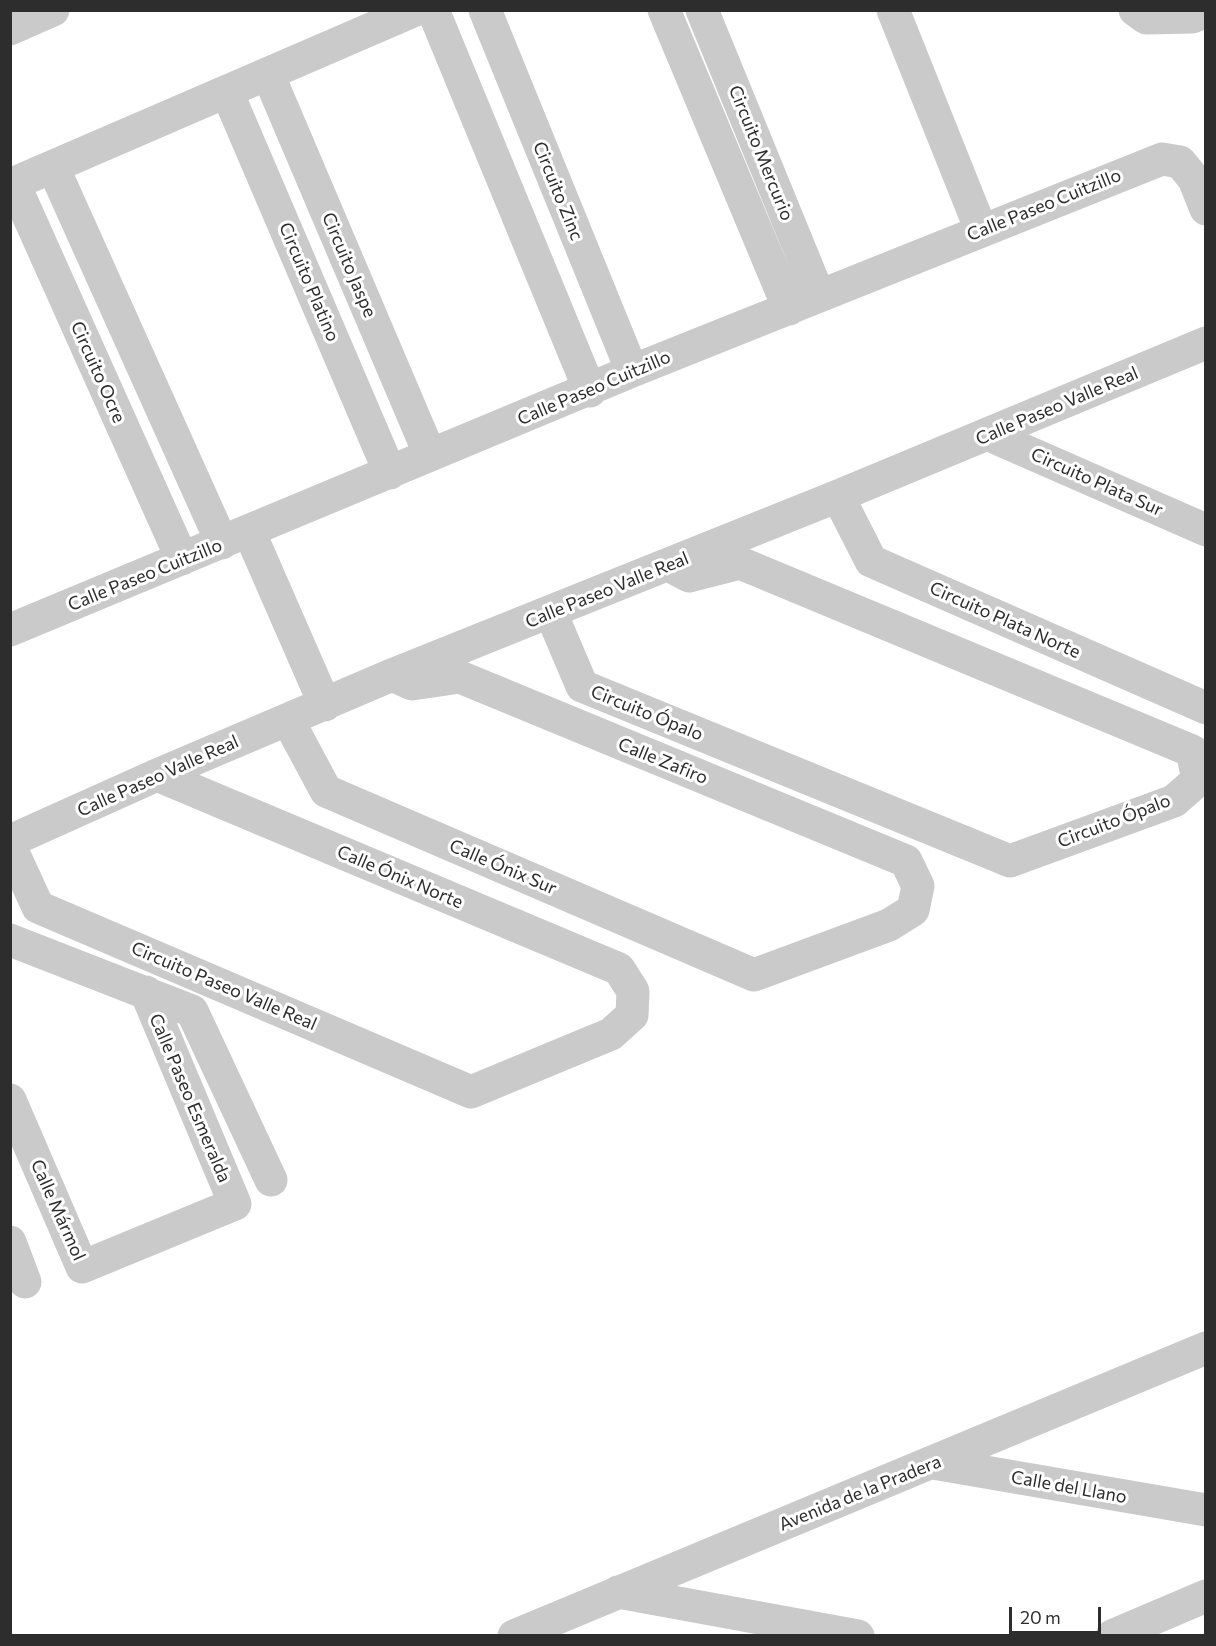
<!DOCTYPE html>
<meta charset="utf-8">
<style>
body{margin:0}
#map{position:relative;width:1216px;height:1646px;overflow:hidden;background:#fff;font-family:Commissioner,sans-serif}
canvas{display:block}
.frame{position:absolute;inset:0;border:12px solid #2d2d2d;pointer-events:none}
.scale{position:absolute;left:1009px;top:1607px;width:92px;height:27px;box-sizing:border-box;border:3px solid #2d2d2d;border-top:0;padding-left:8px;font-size:18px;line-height:21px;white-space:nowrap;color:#2d2d2d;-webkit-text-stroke:4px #fff;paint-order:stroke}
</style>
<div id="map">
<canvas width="1216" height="1646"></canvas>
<div class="frame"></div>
<div class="scale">20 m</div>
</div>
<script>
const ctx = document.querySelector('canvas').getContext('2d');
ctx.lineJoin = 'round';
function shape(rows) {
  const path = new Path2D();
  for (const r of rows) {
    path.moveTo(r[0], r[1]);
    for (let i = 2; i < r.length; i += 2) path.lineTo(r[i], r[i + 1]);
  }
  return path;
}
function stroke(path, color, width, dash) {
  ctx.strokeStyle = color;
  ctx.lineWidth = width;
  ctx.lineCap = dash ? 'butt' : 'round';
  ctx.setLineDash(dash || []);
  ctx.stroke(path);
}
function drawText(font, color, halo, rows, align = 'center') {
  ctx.font = font + ' Commissioner,sans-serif';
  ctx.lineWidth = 6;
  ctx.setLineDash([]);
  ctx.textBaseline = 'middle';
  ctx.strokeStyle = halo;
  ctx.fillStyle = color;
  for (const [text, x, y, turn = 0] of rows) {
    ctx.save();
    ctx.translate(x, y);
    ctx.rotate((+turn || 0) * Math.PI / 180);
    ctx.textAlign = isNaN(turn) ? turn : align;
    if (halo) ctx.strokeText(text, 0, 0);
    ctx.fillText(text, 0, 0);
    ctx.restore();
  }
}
stroke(shape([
 [433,10,590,391],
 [485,10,632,371],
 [664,10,789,309],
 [702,10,819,296],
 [893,10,981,230],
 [10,29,53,10],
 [268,74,430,455],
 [227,92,390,473],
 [53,167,222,543],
 [14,184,182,559],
 [10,185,415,10],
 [989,435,1206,530],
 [838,496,871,561,1206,708],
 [249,531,325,705],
 [551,613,582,686,1010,861,1174,801,1198,780,1192,751,740,563,689,576,668,565],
 [10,630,632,371,1162,159,1180,162,1194,179,1206,209],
 [288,720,326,791,754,975,889,925,913,910,918,886,906,861,460,677,412,684,392,675],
 [10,841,157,775,392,675,838,496,1206,343],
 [10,846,38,907,471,1092,611,1034,632,1015,633,991,619,969,157,775],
 [10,940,192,1011,271,1180],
 [10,1100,82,1267,235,1204,146,992],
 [10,1242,25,1282],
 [933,1463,1206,1510],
 [618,1592,858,1636],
 [514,1636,1206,1348],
 [1112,1636,1206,1596]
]), '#cacaca', 33);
stroke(shape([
 [1135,10,1146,18,1192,17,1206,11]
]), '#cacaca', 33);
drawText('18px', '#2d2d2d', '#fff', [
 ["Circuito Mercurio",761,153,68],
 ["Circuito Zinc",558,191,68],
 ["Calle Paseo Cuitzillo",1044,205,-22],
 ["Circuito Jaspe",349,265,67],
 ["Circuito Platino",309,282,67],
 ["Circuito Ocre",98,372,66],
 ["Calle Paseo Cuitzillo",594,388,-23],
 ["Calle Paseo Valle Real",1057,406,-23],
 ["Circuito Plata Sur",1097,482,24],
 ["Calle Paseo Cuitzillo",145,575,-22],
 ["Calle Paseo Valle Real",607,590,-22],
 ["Circuito Plata Norte",1005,620,24],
 ["Circuito Ópalo",647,713,22],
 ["Calle Zafiro",663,761,22],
 ["Calle Paseo Valle Real",158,776,-24],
 ["Circuito Ópalo",1114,821,-21],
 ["Calle Ónix Sur",503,867,23],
 ["Calle Ónix Norte",400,877,23],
 ["Circuito Paseo Valle Real",224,986,23],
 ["Calle Paseo Esmeralda",190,1098,67],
 ["Calle Mármol",58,1210,66],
 ["Calle del Llano",1069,1487,10],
 ["Avenida de la Pradera",860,1493,-22]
]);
</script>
